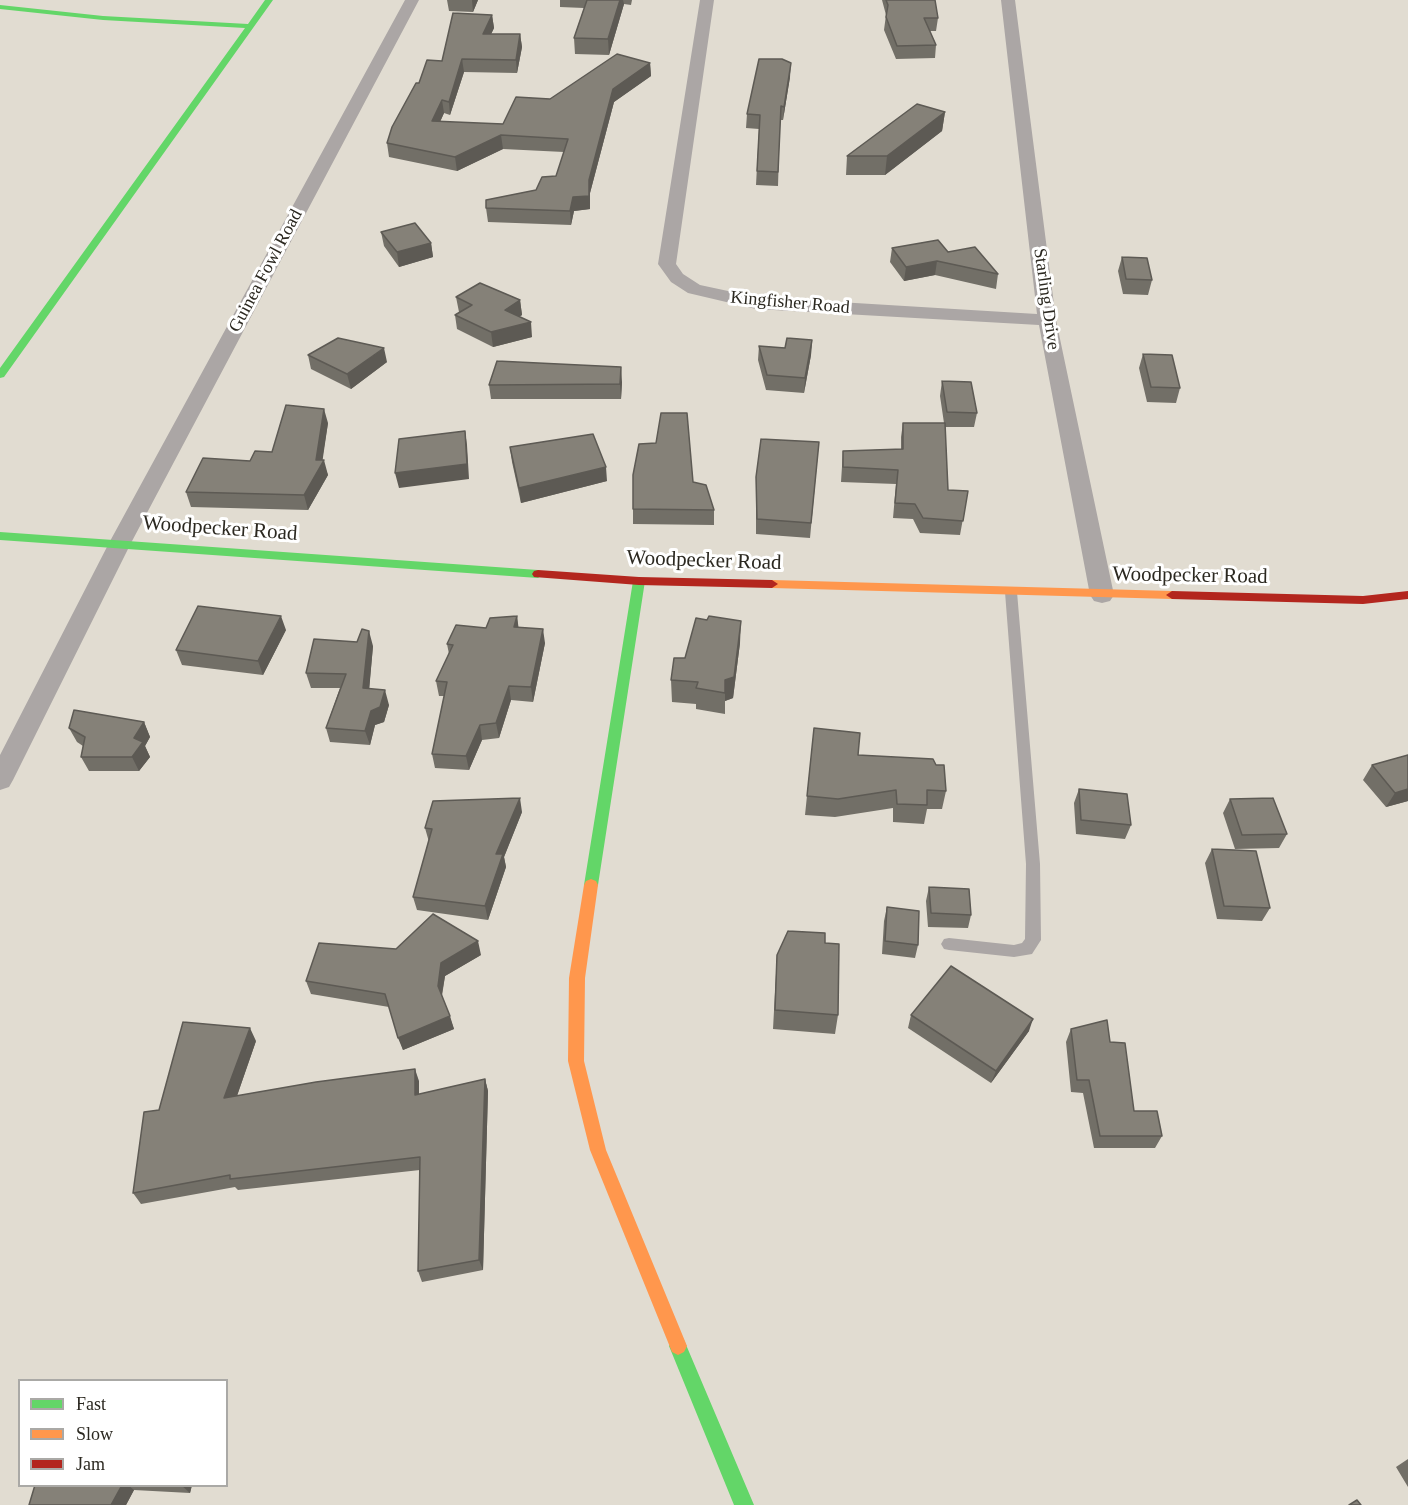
<!DOCTYPE html>
<style>
body{margin:0}
#map{position:relative;width:1408px;height:1505px;overflow:hidden;background:#e1dcd1;font-family:"Times New Roman",serif}
canvas{display:block}
.legend{position:absolute;left:18px;top:1379px;width:210px;height:108px;box-sizing:border-box;background:#fff;border:2px solid #aaa9a6;margin:0;padding:8px 10px;list-style:none;font-size:18px;color:#2b2820}
.legend li{display:flex;align-items:center;gap:12px;height:30px}
.legend b{width:30px;border:2px solid #aaa9a6}
</style>
<div id="map">
<canvas width="1408" height="1505"></canvas>
<ul class="legend">
<li><b style="height:8px;background:#63d668"></b>Fast</li>
<li><b style="height:8px;background:#ff974d"></b>Slow</li>
<li><b style="height:8px;background:#b3261e"></b>Jam</li>
</ul>
</div>
<script>
const ctx = document.querySelector('canvas').getContext('2d');
ctx.lineJoin = 'round';
function shape(rows) {
  const path = new Path2D();
  for (const r of rows) {
    path.moveTo(r[0], r[1]);
    for (let i = 2; i < r.length; i += 2) path.lineTo(r[i], r[i + 1]);
  }
  return path;
}
function fill(path, color) {
  ctx.fillStyle = color;
  ctx.fill(path, 'evenodd');
}
function stroke(path, color, width, dash) {
  ctx.strokeStyle = color;
  ctx.lineWidth = width;
  ctx.lineCap = dash ? 'butt' : 'round';
  ctx.setLineDash(dash || []);
  ctx.stroke(path);
}
function drawText(font, color, halo, rows, align = 'center') {
  ctx.font = font + ' "Times New Roman",serif';
  ctx.lineWidth = 6;
  ctx.setLineDash([]);
  ctx.textBaseline = 'middle';
  ctx.strokeStyle = halo;
  ctx.fillStyle = color;
  for (const [text, x, y, turn = 0] of rows) {
    ctx.save();
    ctx.translate(x, y);
    ctx.rotate((+turn || 0) * Math.PI / 180);
    ctx.textAlign = isNaN(turn) ? turn : align;
    if (halo) ctx.strokeText(text, 0, 0);
    ctx.fillText(text, 0, 0);
    ctx.restore();
  }
}
fill(shape([
 [1011,588,1017,592,1040,864,1041,940,1032,954,1014,957,949,950,944,949,941,944,944,939,949,938,1014,945,1022,943,1025,939,1026,864,1005,592,1011,588]
]), '#aba6a5');
fill(shape([
 [405,0,419,0,131,543,13,780,9,787,0,790,0,755,109,543,405,0],
 [700,0,714,0,676,264,683,274,700,285,756,297,1037,314,1001,0,1015,0,1056,320,1114,595,1110,601,1102,603,1094,601,1090,595,1039,325,756,309,688,293,671,282,658,264,700,0]
]), '#aba6a5');
fill(shape([
 [265,0,273,0,4,377,0,378,0,368,245,28,103,20,0,9,0,5,103,16,248,24,265,0],
 [0,532,538,570,544,574,538,578,0,540,0,532],
 [639,577,645,581,598,885,596,889,591,891,586,889,584,885,633,581,639,577],
 [678,1337,684,1340,754,1505,734,1505,669,1346,672,1340,678,1337]
]), '#63d668');
fill(shape([
 [772,580,1172,591,1178,595,1172,599,772,588,766,584,772,580],
 [591,879,596,881,598,885,585,978,584,1061,606,1150,687,1346,684,1352,678,1355,672,1352,590,1150,568,1061,569,978,584,885,586,881,591,879]
]), '#ff974d');
fill(shape([
 [538,570,639,577,772,580,778,584,772,588,639,585,534,577,532,574,534,571,538,570],
 [1172,591,1363,596,1408,591,1408,599,1363,604,1172,599,1166,595,1172,591]
]), '#b3261e');
fill(shape([
 [447,0,478,0,473,12,449,11],
 [560,0,632,0,631,5,624,4,609,55,575,54,574,38,584,8,560,7],
 [882,0,935,0,938,18,936,31,930,31,936,45,935,58,896,59,884,30,886,15],
 [492,15,494,28,491,34,520,34,522,47,517,73,464,72,450,115,444,113,440,122,503,124,550,99,650,63,651,76,614,102,590,193,590,209,574,211,571,225,488,222,486,208,536,190,556,176,564,152,503,149,457,171,389,157,387,143,419,83,442,61],
 [790,77,783,120,780,120,778,186,756,185,759,129,746,128,747,114],
 [945,112,942,131,885,175,846,175,847,156],
 [381,232,431,243,433,257,399,267,384,246],
 [892,248,948,252,998,274,996,289,935,275,904,281,890,262],
 [1122,257,1152,280,1148,295,1123,294,1118,271],
 [456,297,520,300,522,315,519,317,532,337,493,347,457,329,455,315,459,312],
 [812,340,811,355,804,393,766,390,758,360,759,346,785,348],
 [1143,354,1180,388,1176,403,1147,402,1139,368],
 [308,355,387,362,351,389,311,369],
 [942,381,977,413,974,427,945,427,948,490,968,491,960,535,920,533,913,519,893,518,896,484,841,482,843,451,901,449,901,437,903,423,944,423,940,396],
 [622,382,621,399,491,399,489,385],
 [328,423,322,460,328,475,308,510,191,507,186,492,250,461,272,452],
 [819,442,810,538,756,534,756,477],
 [510,447,607,481,521,503,512,462],
 [693,482,714,510,714,525,633,524,633,509],
 [517,616,518,627,545,643,533,702,511,700,499,738,482,740,469,770,435,768,432,754,444,696,439,696,436,681,449,654,447,644],
 [286,630,263,675,182,665,176,650],
 [740,643,733,698,725,701,725,714,696,709,696,704,672,702,671,680,685,658],
 [373,646,369,689,389,705,384,722,375,725,370,745,330,742,326,728,340,688,311,688,306,673],
 [144,722,150,737,145,746,150,757,139,771,89,771,81,757,83,746,77,742,69,728],
 [814,728,858,755,946,791,942,809,927,809,924,824,893,822,893,808,835,817,805,815],
 [1408,755,1408,801,1386,807,1363,780,1372,765],
 [1079,789,1131,825,1125,839,1076,834,1074,803],
 [1230,799,1287,834,1279,848,1235,849,1223,813],
 [522,812,504,857,506,867,488,920,417,910,413,897,429,842,425,828],
 [1212,849,1270,908,1262,921,1217,919,1205,863],
 [929,887,971,915,968,928,928,927,926,901],
 [887,907,918,945,915,958,882,954,884,921],
 [825,943,838,1015,835,1034,773,1029,777,955],
 [481,955,445,976,442,996,454,1029,403,1050,389,1007,311,994,306,981],
 [911,1015,1029,1031,991,1083,908,1028],
 [1071,1029,1110,1042,1134,1111,1162,1136,1155,1148,1094,1148,1083,1093,1071,1092,1066,1042],
 [256,1041,237,1096,419,1081,419,1094,485,1079,488,1091,483,1270,422,1282,418,1271,420,1170,238,1190,235,1187,141,1204,133,1193,159,1110],
 [1408,1459,1408,1487,1396,1467],
 [35,1485,192,1485,190,1493,134,1490,126,1505,29,1505]
]), '#726f67');
fill(shape([
 [472,0,478,0,473,12],
 [620,0,623,0,624,4,609,55,608,39],
 [492,15,494,28,485,47,483,34],
 [520,34,522,47,517,73,516,60],
 [462,59,464,72,450,115,449,102],
 [650,63,651,76,614,102,590,193,590,209,574,211,571,225,570,211,573,197,589,180,613,89],
 [791,63,790,77,783,120,784,107],
 [442,100,444,113,434,135,432,121],
 [945,112,942,131,885,175,887,156],
 [501,135,503,149,457,171,455,157],
 [431,243,433,257,399,267,397,252],
 [937,261,935,275,904,281,906,267],
 [520,300,522,315,507,324,505,310],
 [531,322,532,337,493,347,491,332],
 [812,340,811,355,804,393,805,378],
 [384,348,387,362,351,389,347,374],
 [621,367,622,382,621,399,620,384],
 [324,409,328,423,322,464,324,460,328,475,308,510,304,495,316,460],
 [465,431,467,445,469,479,399,488,395,473],
 [606,467,607,481,521,503,519,488],
 [281,616,286,630,263,675,258,661],
 [517,616,519,631,514,627],
 [741,621,740,643,733,698,725,701,725,680],
 [543,629,545,643,533,702,531,687],
 [369,631,373,646,368,703,363,688],
 [509,686,511,700,499,738,496,723],
 [385,690,389,705,384,722,375,725,370,745,365,731,371,711],
 [144,722,150,737,145,746,150,757,139,771,132,757,134,738],
 [480,725,482,740,469,770,466,756],
 [1408,789,1408,801,1386,807,1395,793],
 [520,798,522,812,504,857,506,867,488,920,485,906,496,854],
 [478,941,481,955,445,976,441,999,438,986,441,963],
 [450,1016,454,1029,403,1050,398,1038],
 [1033,1019,1029,1031,991,1083,996,1071],
 [250,1028,256,1041,232,1110,224,1098],
 [415,1069,419,1081,419,1107,415,1095],
 [485,1079,488,1091,483,1270,479,1260],
 [122,1485,128,1485,134,1490,126,1505,111,1505],
 [181,1485,192,1485,190,1493]
]), '#5d5a54');
const building = shape([
 [587,0,620,0,608,39,574,38,587,0],
 [886,0,935,0,938,18,924,18,936,45,897,46,886,17,888,5,886,0],
 [453,13,492,15,483,34,520,34,516,60,462,59,449,102,442,100,432,121,503,124,516,97,550,99,617,54,650,63,613,89,589,180,589,196,573,197,570,211,486,208,486,200,536,190,542,177,556,176,568,139,501,135,455,157,387,143,392,127,416,83,419,83,427,60,442,61,453,13],
 [759,59,782,59,791,63,784,107,781,106,778,172,757,171,760,115,747,114,759,59],
 [917,104,945,112,887,156,847,156,917,104],
 [415,223,431,243,397,252,381,232,415,223],
 [938,240,948,252,975,247,998,274,937,261,906,267,892,248,938,240],
 [1122,257,1147,258,1152,280,1126,279,1122,257],
 [480,283,520,300,505,310,531,322,491,332,455,315,472,305,456,297,480,283],
 [338,338,384,348,347,374,308,355,338,338],
 [787,338,812,340,805,378,767,375,759,346,785,348,787,338],
 [1143,354,1172,355,1180,388,1151,387,1143,354],
 [497,361,621,367,620,384,489,385,497,361],
 [942,381,971,382,977,413,947,412,942,381],
 [286,405,324,409,316,460,324,460,304,495,186,492,203,458,250,461,255,451,272,452,286,405],
 [661,413,687,413,693,482,706,485,714,510,633,509,633,475,639,444,656,443,661,413],
 [903,423,945,423,948,490,968,491,963,521,923,518,915,504,895,503,898,470,843,467,843,451,903,449,903,423],
 [465,431,467,464,395,473,399,439,465,431],
 [593,434,606,467,519,488,510,447,593,434],
 [761,439,819,442,811,523,757,519,756,477,761,439],
 [198,606,281,616,258,661,176,650,198,606],
 [517,616,514,627,543,629,531,687,509,686,496,723,480,725,466,756,432,754,447,682,436,681,453,645,447,644,456,625,486,628,490,618,517,616],
 [709,616,741,621,734,677,725,680,725,693,696,688,698,682,671,680,674,658,685,658,696,618,707,620,709,616],
 [362,629,369,631,363,688,385,690,380,707,371,711,365,731,326,728,346,674,306,673,314,639,357,642,362,629],
 [74,710,144,722,134,738,143,742,132,757,81,757,85,737,69,728,74,710],
 [814,728,860,733,858,755,933,759,936,765,944,765,946,791,927,790,927,805,897,804,896,790,838,799,807,796,814,728],
 [1408,755,1408,789,1395,793,1372,765,1408,755],
 [1079,789,1127,794,1131,825,1081,820,1079,789],
 [520,798,496,854,503,854,485,906,413,897,432,829,425,828,433,801,520,798],
 [1273,798,1287,834,1242,835,1230,799,1273,798],
 [1212,849,1256,851,1270,908,1224,906,1212,849],
 [929,887,969,889,971,915,931,913,929,887],
 [887,907,919,911,918,945,885,941,887,907],
 [433,914,478,941,441,963,438,986,450,1016,398,1038,385,994,306,981,319,943,396,949,433,914],
 [788,931,825,933,825,943,839,944,838,1015,775,1010,777,955,788,931],
 [951,966,1033,1019,996,1071,911,1015,951,966],
 [1107,1020,1110,1042,1125,1043,1134,1111,1157,1111,1162,1136,1100,1136,1089,1080,1077,1080,1071,1029,1107,1020],
 [183,1022,250,1028,224,1098,316,1082,415,1069,415,1095,485,1079,479,1260,418,1271,420,1157,230,1179,230,1175,133,1193,144,1112,159,1110,183,1022],
 [35,1485,122,1485,111,1505,29,1505,35,1485],
 [1357,1500,1361,1505,1349,1505,1357,1500]
]);
fill(building, '#858178');
stroke(building, '#5d5a54', 1.5);
drawText('18px', '#2b2820', '#fff', [
 ["Guinea Fowl Road",266,271,-62],
 ["Starling Drive",1046,299,82],
 ["Kingfisher Road",790,303,5]
]);
drawText('21px', '#2b2820', '#fff', [
 ["Woodpecker Road",220,529,4],
 ["Woodpecker Road",704,561,2],
 ["Woodpecker Road",1190,576,1]
]);
</script>
